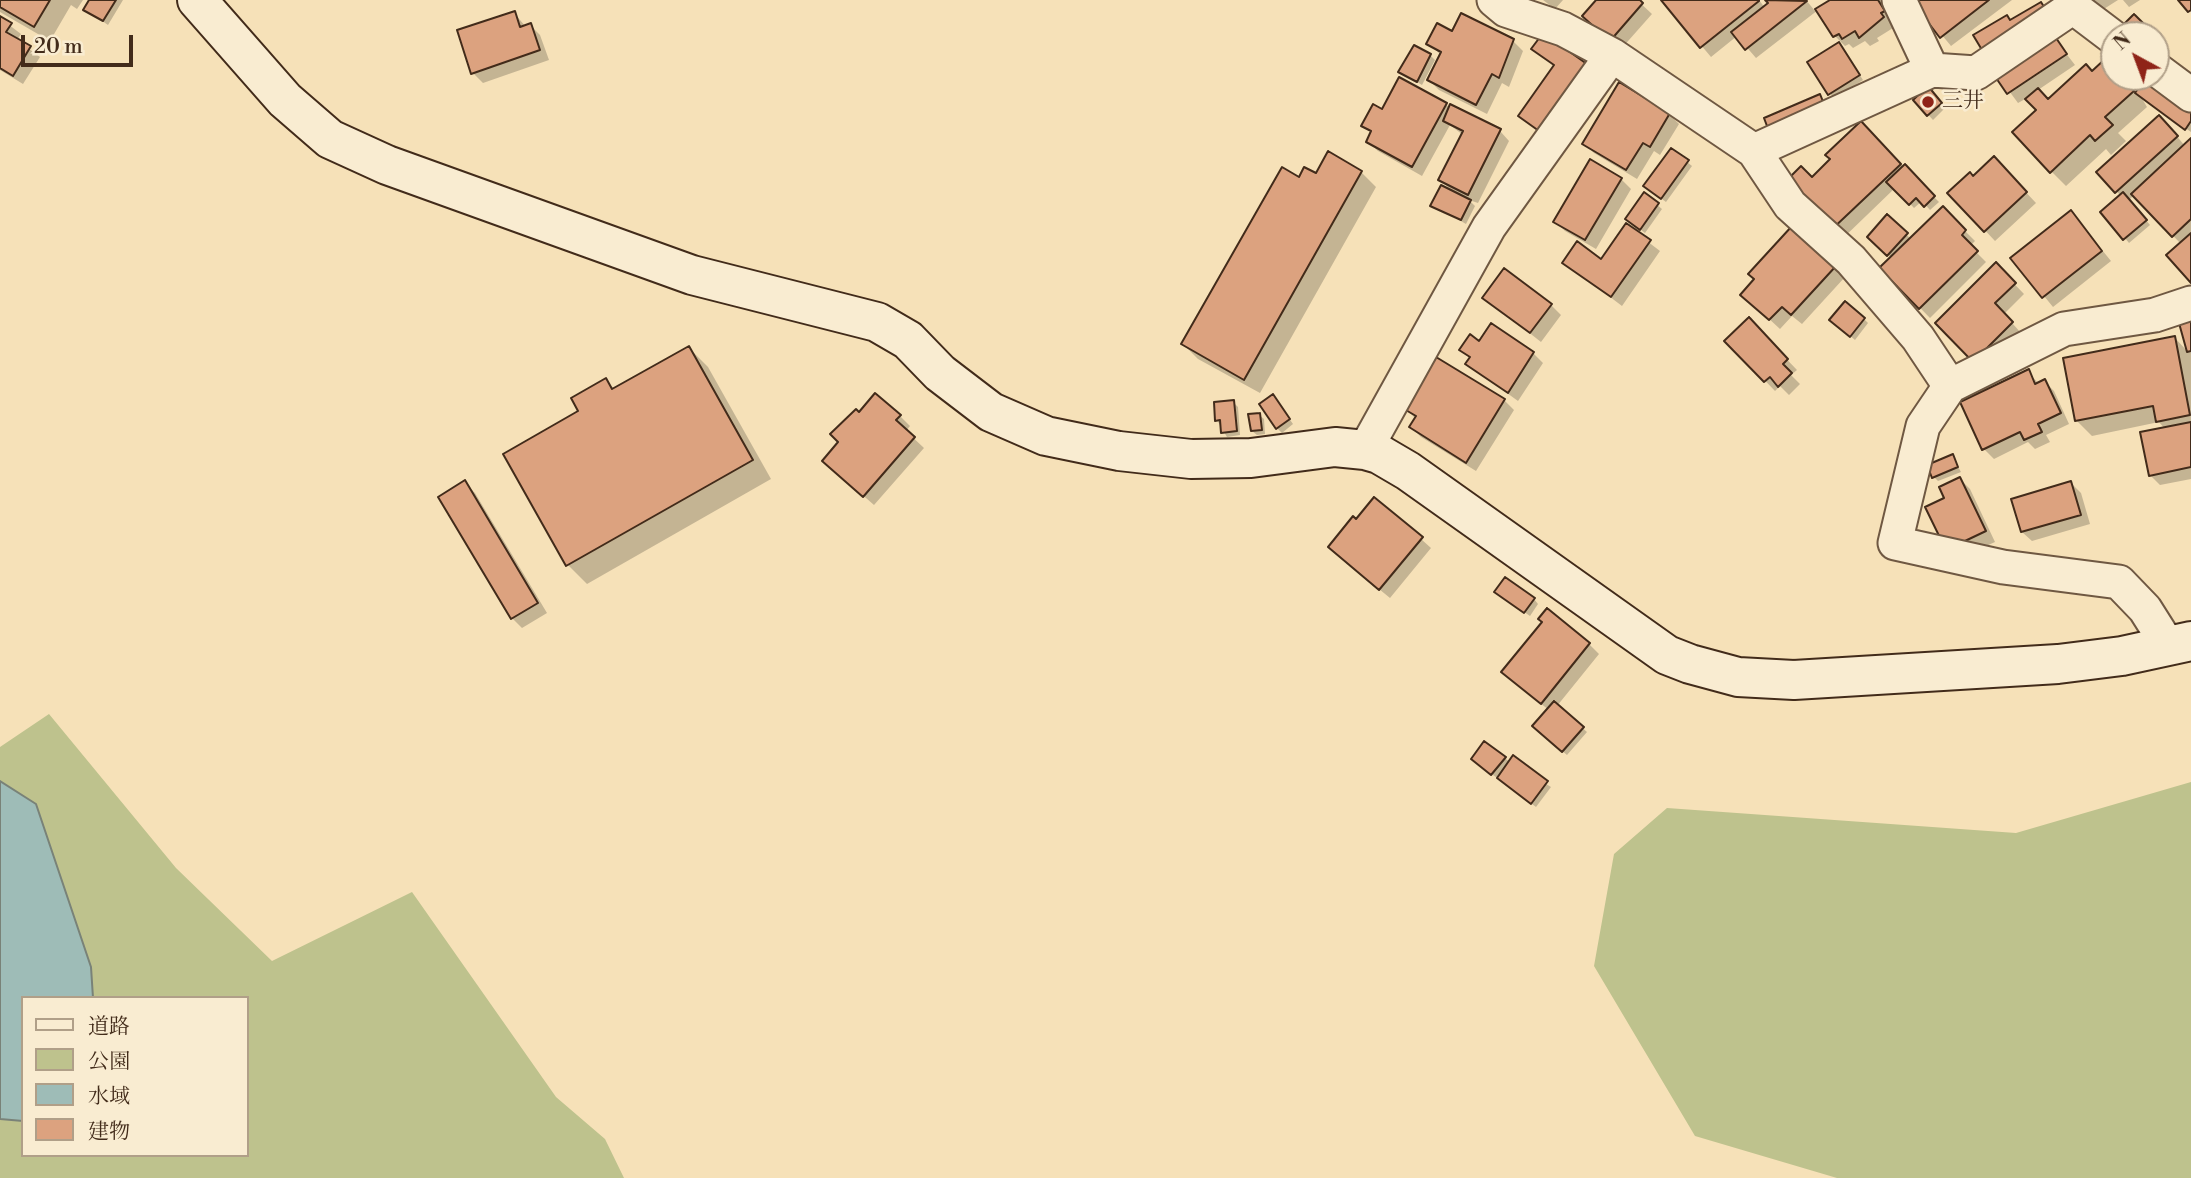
<!DOCTYPE html>
<meta charset="utf-8">
<style>
body{margin:0}
#map{position:relative;width:2191px;height:1178px;overflow:hidden;background:#f6e1b8;font-family:"Libre Bodoni","Noto Serif JP",serif}
canvas{display:block}
.legend{position:absolute;left:21px;top:996px;width:228px;height:161px;box-sizing:border-box;background:#f9ecd1;border:2px solid #b09f88;margin:0;padding:9px 12px;list-style:none;font-size:21px;color:#422b1a}
.legend li{display:flex;align-items:center;gap:14px;height:35px}
.legend b{width:35px;border:2px solid #b09f88}
.north{position:absolute;left:2100px;top:21px;width:70px;height:70px;box-sizing:border-box;background:#f9ecd1;border:2px solid #b09f88;border-radius:50%;rotate:319deg;font-size:19px;font-weight:700;line-height:28px;text-align:center;color:#422b1a}
.north::after{content:'';display:block;margin:auto;width:24px;height:32px;background:#8f2418;clip-path:polygon(50% 0,100% 100%,50% 72%,0 100%)}
.scale{position:absolute;left:21px;top:35px;width:112px;height:32px;box-sizing:border-box;border:4px solid #422b1a;border-top:0;padding-left:9px;font-size:21px;line-height:24px;white-space:nowrap;color:#422b1a;-webkit-text-stroke:5px #f9ecd1;paint-order:stroke}
</style>
<div id="map">
<canvas width="2191" height="1178"></canvas>
<ul class="legend">
<li><b style="height:9px;background:#f9ecd1"></b>道路</li>
<li><b style="height:19px;background:#bec28d"></b>公園</li>
<li><b style="height:19px;background:#9ebcb7"></b>水域</li>
<li><b style="height:19px;background:#dca27f"></b>建物</li>
</ul>
<div class="north">N</div>
<div class="scale">20 m</div>
</div>
<script>
const ctx = document.querySelector('canvas').getContext('2d');
ctx.lineJoin = 'round';
function fill(path, color) {
  ctx.fillStyle = color;
  ctx.fill(path, 'evenodd');
}
function shape(rows) {
  const path = new Path2D();
  for (const r of rows) {
    path.moveTo(r[0], r[1]);
    for (let i = 2; i < r.length; i += 2) path.lineTo(r[i], r[i + 1]);
  }
  return path;
}
function stroke(path, color, width, dash) {
  ctx.strokeStyle = color;
  ctx.lineWidth = width;
  ctx.lineCap = dash ? 'butt' : 'round';
  ctx.setLineDash(dash || []);
  ctx.stroke(path);
}
function drawText(font, color, halo, rows, align = 'center') {
  ctx.font = font + ' "Libre Bodoni","Noto Serif JP",serif';
  ctx.lineWidth = 5;
  ctx.setLineDash([]);
  ctx.textBaseline = 'middle';
  ctx.strokeStyle = halo;
  ctx.fillStyle = color;
  for (const [text, x, y, turn = 0] of rows) {
    ctx.save();
    ctx.translate(x, y);
    ctx.rotate((+turn || 0) * Math.PI / 180);
    ctx.textAlign = isNaN(turn) ? turn : align;
    if (halo) ctx.strokeText(text, 0, 0);
    ctx.fillText(text, 0, 0);
    ctx.restore();
  }
}
fill(shape([
 [49,714,176,868,272,961,412,892,556,1097,605,1139,624,1178,0,1178,0,747],
 [23,998,247,998,247,1155,23,1155],
 [2191,782,2191,1178,1837,1178,1695,1136,1594,966,1614,854,1667,808,2016,833]
]), '#bec28d');
const water = shape([
 [0,781,36,804,91,967,93,998,23,998,23,1121,0,1119,0,781]
]);
fill(water, '#9ebcb7');
stroke(water, '#798278', 2);
fill(shape([
 [0,0,83,0,77,9,71,5,50,41,0,12],
 [91,0,123,0,108,25,85,9],
 [1543,0,1563,0,1555,9],
 [1599,0,1637,0,1652,14,1621,49,1594,26],
 [1663,0,1759,0,1765,8,1770,4,1767,0,1806,0,1815,11,1833,0,1880,0,1894,21,1890,24,1893,28,1877,38,1879,41,1870,46,1865,41,1853,48,1849,44,1845,46,1835,36,1818,10,1756,58,1737,36,1711,57],
 [1913,0,2012,0,1951,46],
 [2084,0,2118,0,2096,14],
 [2123,0,2140,0,2129,7],
 [514,13,526,27,530,25,540,35,549,60,483,83,473,73],
 [0,18,21,34,17,40,40,57,23,84,0,70],
 [1452,33,1513,41,1523,51,1509,87,1502,83,1487,114,1439,90,1429,80,1441,55,1428,43],
 [2051,34,2075,65,2038,90,2049,101,2092,73,2114,71,2114,77,2120,77,2136,94,2147,79,2191,110,2191,132,2141,97,2147,107,2118,133,2126,141,2111,155,2106,149,2066,186,2051,171,2038,110,2027,98,2018,103,1995,72],
 [2156,38,2163,46,2156,53],
 [1843,49,1863,80,1834,99,1809,63],
 [1430,55,1435,60,1422,85,1401,72],
 [1928,89,1945,108,1933,120,1915,100],
 [1446,105,1500,131,1509,141,1478,203,1469,200,1475,206,1466,224,1433,205,1452,191,1440,180,1463,135,1450,125,1422,176,1378,151,1368,142,1372,134,1363,125,1383,111],
 [1669,114,1679,124,1660,155,1654,151,1637,179,1594,153,1584,144],
 [1861,124,1939,202,1930,210,1922,201,1914,208,1895,188,1839,242,1812,179],
 [2169,127,2185,146,2191,141,2191,281,2181,244,2134,195,2129,200,2150,225,2129,243,2125,238,2121,196,2099,172],
 [1687,162,1692,166,1666,202,1650,190],
 [2004,169,2036,203,1995,241,1950,193,1974,178],
 [1361,172,1376,187,1260,393,1198,359,1183,344,1300,179],
 [1621,179,1631,189,1596,249,1565,231,1555,221],
 [1645,195,1662,209,1645,233,1632,223],
 [1943,209,1975,241,1970,246,1986,262,1930,318,1881,268,1892,258,1869,237,1888,217,1911,239],
 [2071,212,2111,261,2053,307,2013,258],
 [1626,225,1660,251,1622,306,1564,262,1601,261],
 [1996,265,2024,294,2004,314,2021,333,1984,370,1937,323],
 [1835,267,1845,277,1802,324,1792,316,1780,329,1753,304],
 [1485,298,1551,305,1561,315,1541,342],
 [1864,319,1868,323,1855,340,1836,324],
 [1749,320,1797,370,1791,375,1800,384,1789,395,1780,386,1775,391,1727,341],
 [2191,322,2191,479,2160,485,2150,475,2165,429,2159,422,2092,436,2077,421,2175,338,2188,352],
 [1480,343,1533,353,1543,363,1518,401,1467,364,1471,359,1461,350],
 [689,348,708,367,771,479,587,584,568,565,581,411,606,380,615,390],
 [1437,359,1504,400,1514,410,1476,471,1421,437,1411,427,1416,419,1406,409],
 [2028,372,2039,384,2044,381,2054,391,2069,424,2046,435,2050,442,2035,449,2028,442,1994,459,1984,449],
 [1277,401,1293,424,1282,433,1277,428],
 [1233,402,1238,407,1240,435,1227,437,1217,420],
 [1259,415,1264,419,1265,434,1257,435,1252,431],
 [900,416,910,426,906,431,924,448,874,505,834,470,840,442],
 [1952,456,1961,472,1938,481,1934,477],
 [1960,479,1970,489,1995,542,1957,559,1946,499],
 [465,483,475,493,547,613,522,628,512,618],
 [2071,483,2081,493,2090,524,2032,541,2022,532],
 [1421,539,1431,548,1390,598,1340,557],
 [1501,596,1534,599,1538,604,1530,616],
 [1589,644,1599,654,1557,706,1587,732,1567,755,1538,731,1549,710,1513,682],
 [1504,758,1551,787,1536,807,1477,763]
]), '#0003');
const building = shape([
 [0,0,50,0,34,27,0,7,0,0],
 [89,0,116,0,103,21,83,10,89,0],
 [1596,0,1640,0,1643,3,1610,41,1582,16,1596,0],
 [1661,0,1759,0,1759,1,1700,48,1661,0],
 [1765,0,1807,1,1745,50,1731,32,1768,3,1765,0],
 [1830,0,1878,0,1885,11,1881,13,1884,17,1859,38,1855,31,1842,39,1839,34,1833,37,1815,9,1830,0],
 [1911,0,1989,0,1940,38,1911,0],
 [2178,0,2191,0,2191,10,2188,12,2178,0],
 [2041,2,2049,15,1985,55,1973,35,2007,15,2010,20,2041,2],
 [515,11,520,27,531,23,540,50,471,74,457,30,515,11],
 [1461,13,1514,39,1499,78,1492,74,1476,105,1427,80,1441,52,1426,44,1437,23,1452,31,1461,13],
 [2134,14,2155,35,2121,35,2117,31,2134,14],
 [0,16,12,23,6,32,31,46,13,76,0,68,0,16],
 [2052,32,2067,54,2007,94,1992,72,2052,32],
 [1543,33,1594,69,1546,136,1518,116,1554,65,1531,49,1543,33],
 [1839,42,1860,75,1828,95,1807,62,1839,42],
 [1414,45,1431,54,1417,82,1398,72,1414,45],
 [2105,59,2114,69,2114,77,2121,77,2134,91,2105,117,2113,125,2095,141,2090,135,2050,173,2012,132,2036,110,2025,99,2038,88,2048,99,2086,64,2092,71,2105,59],
 [1399,77,1447,103,1412,167,1366,142,1371,131,1361,126,1373,104,1382,109,1399,77],
 [2146,77,2191,107,2191,121,2185,130,2135,93,2146,77],
 [1619,82,1670,113,1650,147,1643,143,1626,170,1582,144,1619,82],
 [1928,86,1942,103,1927,116,1913,100,1928,86],
 [1820,94,1826,109,1770,134,1764,118,1820,94],
 [1450,104,1501,129,1468,195,1438,180,1463,131,1443,121,1450,104],
 [2159,115,2178,136,2115,193,2096,172,2159,115],
 [1861,121,1901,164,1828,233,1782,185,1801,166,1812,177,1830,159,1825,155,1861,121],
 [2191,138,2191,219,2172,237,2131,194,2191,138],
 [1671,148,1689,160,1661,199,1643,186,1671,148],
 [1328,151,1362,171,1244,380,1181,344,1282,167,1299,177,1304,167,1316,173,1328,151],
 [1994,156,2027,192,1984,232,1947,193,1970,172,1973,176,1994,156],
 [1590,159,1622,178,1585,240,1553,222,1590,159],
 [1905,164,1935,196,1924,207,1916,198,1909,205,1886,182,1905,164],
 [1441,185,1471,200,1461,220,1430,206,1441,185],
 [1644,192,1659,203,1640,230,1625,219,1644,192],
 [2123,192,2147,220,2123,240,2100,212,2123,192],
 [1943,206,1966,230,1962,235,1978,251,1919,309,1879,268,1943,206],
 [2071,210,2102,251,2042,298,2010,258,2071,210],
 [1887,214,1908,233,1887,256,1867,237,1887,214],
 [1626,223,1651,240,1611,297,1562,263,1577,241,1601,259,1626,223],
 [1792,226,1836,266,1791,315,1782,307,1769,320,1740,295,1754,279,1748,274,1792,226],
 [2191,233,2191,283,2166,255,2191,233],
 [1996,262,2016,283,1995,303,2013,322,1973,362,1935,323,1996,262],
 [1504,268,1552,304,1530,333,1482,298,1504,268],
 [1845,301,1865,318,1850,337,1829,320,1845,301],
 [1749,317,1788,359,1783,364,1792,373,1778,387,1770,377,1764,382,1724,341,1749,317],
 [2191,320,2191,351,2187,352,2179,323,2191,320],
 [1491,323,1534,352,1508,393,1465,364,1470,357,1459,350,1470,334,1479,341,1491,323],
 [2175,336,2190,415,2156,422,2153,406,2075,421,2063,358,2175,336],
 [689,346,753,460,566,566,503,454,578,411,571,398,606,378,612,389,689,346],
 [1436,357,1505,399,1466,463,1409,427,1416,416,1404,409,1436,357],
 [2029,369,2035,384,2045,379,2061,413,2038,424,2042,432,2024,440,2020,432,1982,450,1960,402,2029,369],
 [875,393,901,415,896,420,915,437,863,497,822,461,838,442,830,434,856,409,859,412,875,393],
 [1273,394,1290,419,1276,429,1259,404,1273,394],
 [1234,400,1237,431,1221,433,1220,420,1215,421,1214,402,1234,400],
 [1260,413,1262,430,1251,431,1248,414,1260,413],
 [2191,422,2191,467,2149,476,2140,432,2191,422],
 [1953,454,1958,467,1932,478,1927,465,1953,454],
 [1960,477,1986,531,1946,550,1925,507,1944,498,1939,487,1960,477],
 [465,480,538,603,511,619,438,497,465,480],
 [2071,481,2081,515,2021,532,2011,499,2071,481],
 [1374,497,1423,537,1379,590,1328,547,1353,516,1356,519,1374,497],
 [1505,577,1535,598,1524,613,1494,592,1505,577],
 [1547,608,1590,643,1541,704,1501,672,1542,622,1538,619,1547,608],
 [1554,701,1584,727,1562,752,1532,726,1554,701],
 [1484,741,1506,757,1491,775,1471,759,1484,741],
 [1513,755,1548,781,1531,804,1497,778,1513,755]
]);
fill(building, '#dca27f');
stroke(building, '#422b1a', 2);
const street = shape([
 [1494,0,1506,10,1563,29,1612,55],
 [1899,0,1932,70],
 [2156,69,2191,95],
 [1754,151,1790,205,1851,260,1918,338,1950,386],
 [1365,450,1489,227,1612,55,1754,151,1932,70,1976,73,2073,7,2114,38],
 [2169,647,2145,609,2119,582,2003,567,1895,543,1923,426,1950,386,2064,329,2155,315,2191,303]
]);
const secondary = shape([
 [197,0,285,100,330,139,387,165,692,275,877,322,908,340,940,373,991,412,1046,436,1119,451,1191,459,1251,458,1335,447,1365,450,1379,454,1408,471,1667,655,1690,664,1738,677,1794,680,2058,664,2122,656,2191,641]
]);
stroke(street, '#6f5842', 37);
stroke(secondary, '#422b1a', 42);
stroke(street, '#f9ecd1', 33);
stroke(secondary, '#f9ecd1', 38);
for (const [x, y, r, color] of [
 [1928,102,7,"#8f2418"]
]) {
  const dot = new Path2D();
  dot.arc(x, y, r, 0, 2 * Math.PI);
  ctx.fillStyle = color;
  ctx.fill(dot);
  stroke(dot, '#f9ecd1', 2.5);
}
drawText('21px', '#422b1a', '#f9ecd1', [
 ["三井",1942,102]
], 'left');
</script>
